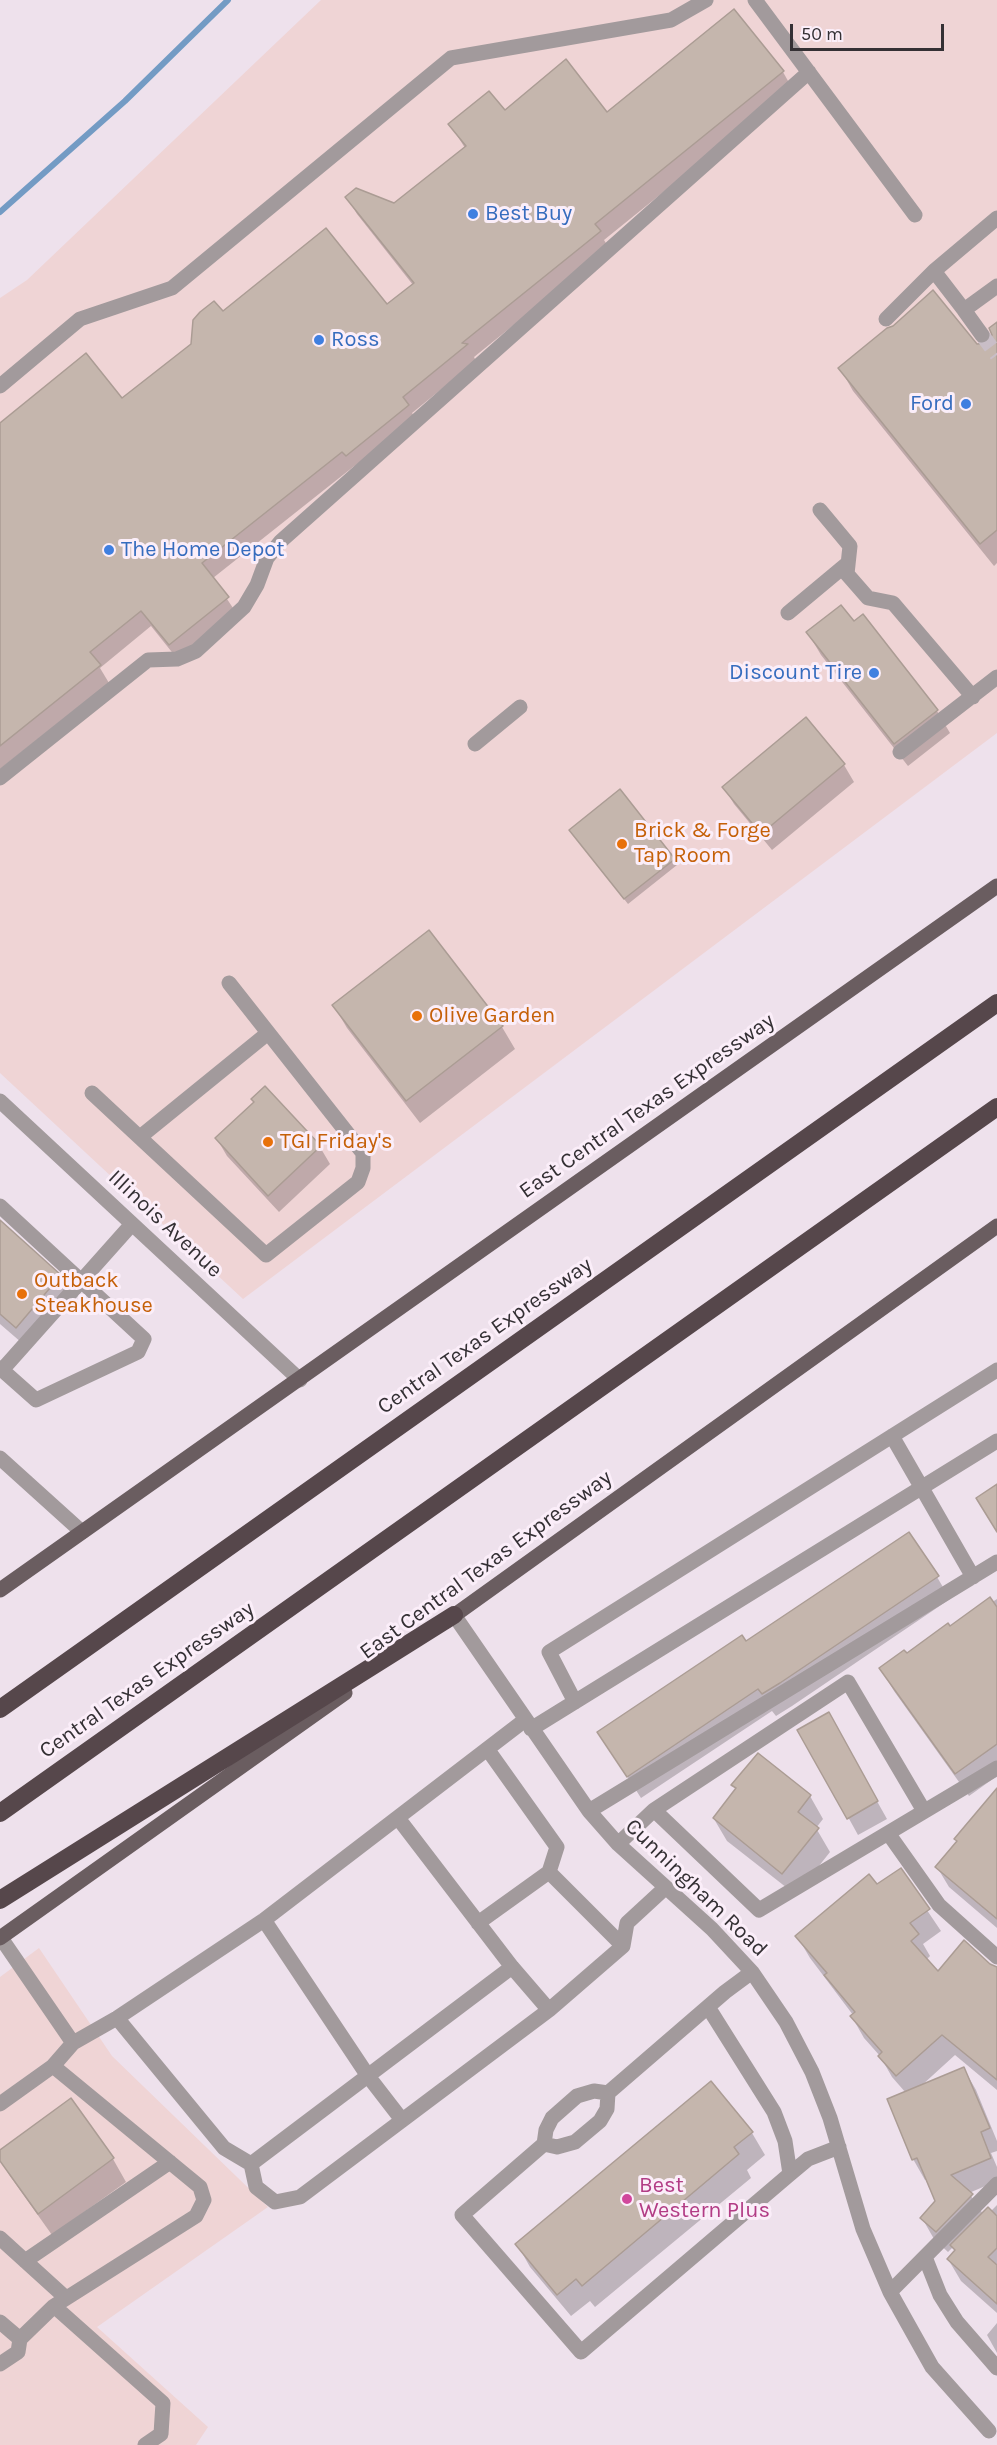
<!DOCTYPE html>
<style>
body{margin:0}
#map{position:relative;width:997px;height:2445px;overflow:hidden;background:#eee1ec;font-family:Karla,sans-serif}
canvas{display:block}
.scale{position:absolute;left:790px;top:24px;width:154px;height:27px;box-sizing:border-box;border:3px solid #343034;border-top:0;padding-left:8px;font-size:18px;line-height:21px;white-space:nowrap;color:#343034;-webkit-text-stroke:4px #fbeef9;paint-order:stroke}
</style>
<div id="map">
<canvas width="997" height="2445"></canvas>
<div class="scale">50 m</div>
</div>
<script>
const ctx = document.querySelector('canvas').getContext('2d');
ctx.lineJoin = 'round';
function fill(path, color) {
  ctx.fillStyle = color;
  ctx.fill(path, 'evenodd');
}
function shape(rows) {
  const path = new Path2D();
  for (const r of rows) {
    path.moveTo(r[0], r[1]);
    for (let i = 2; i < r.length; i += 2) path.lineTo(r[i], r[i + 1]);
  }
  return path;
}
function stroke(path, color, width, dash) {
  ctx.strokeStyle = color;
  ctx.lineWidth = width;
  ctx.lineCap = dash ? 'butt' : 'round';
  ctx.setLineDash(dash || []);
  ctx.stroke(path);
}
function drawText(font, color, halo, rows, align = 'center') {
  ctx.font = font + ' Karla,sans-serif';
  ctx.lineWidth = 6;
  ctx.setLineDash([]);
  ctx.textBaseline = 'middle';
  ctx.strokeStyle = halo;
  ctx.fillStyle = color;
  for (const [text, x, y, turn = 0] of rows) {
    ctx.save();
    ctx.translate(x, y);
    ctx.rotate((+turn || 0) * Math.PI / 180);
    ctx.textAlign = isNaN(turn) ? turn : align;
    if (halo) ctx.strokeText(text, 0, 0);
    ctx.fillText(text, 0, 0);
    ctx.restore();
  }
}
fill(shape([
 [321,0,997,0,997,733,243,1299,0,1073,0,298,27,280],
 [39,1948,112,2056,268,2207,97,2327,208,2427,196,2445,0,2445,0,1977]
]), '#efd4d5');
fill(shape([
 [783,72,792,88,604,240,609,248,474,357,476,361,412,413,418,422,353,467,213,578,237,614,179,661,151,626,100,668,109,683,0,769,0,425,122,400,193,345,223,313,387,306,413,285,357,214,347,197,394,205,465,148,450,124,505,112,606,114],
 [997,324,997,563,994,566,853,391,840,368,973,342,982,346,988,344],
 [863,616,937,711,950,733,908,766,821,655,808,633,854,624],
 [844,765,854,782,772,850,734,804,724,787],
 [574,835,674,860,677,865,628,904],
 [334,1006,502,1027,515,1049,420,1123,347,1028],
 [265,1088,320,1147,330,1164,279,1212,227,1156,217,1139,255,1103],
 [0,1223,59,1276,72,1299,29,1349,0,1324],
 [937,1577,950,1599,792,1706,776,1716,772,1711,641,1798,599,1732,746,1643],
 [997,1599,997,1776,969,1796,894,1691,881,1669,907,1656],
 [828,1714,887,1819,858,1835,800,1730],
 [758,1755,810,1796,823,1819,816,1828,830,1852,796,1895,727,1841,714,1819,736,1790,733,1785],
 [997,1794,997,1928,949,1887,937,1867],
 [900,1870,941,1931,923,1944,930,1956,926,1960,938,1973,990,1966,997,1967,997,2090,955,2055,921,2086,964,2069,976,2090,997,2141,997,2151,991,2153,997,2167,997,2181,969,2193,983,2214,990,2212,997,2205,997,2313,961,2281,948,2259,955,2251,953,2247,948,2252,934,2239,922,2218,937,2202,928,2179,925,2180,913,2159,906,2093,892,2077,880,2056,864,2038,852,2017,853,2015,810,1958,797,1936],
 [71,2100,113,2159,126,2182,52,2235,10,2176,0,2160,0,2151],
 [752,2133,765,2155,747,2170,751,2178,595,2307,590,2301,571,2316,530,2267,517,2244],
 [997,2323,997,2353,987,2335]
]), '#0003');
stroke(shape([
 [0,212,125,101,228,0]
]), '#739bc4', 6);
const building = shape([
 [734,9,784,71,595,224,601,231,462,343,468,344,403,397,409,405,346,456,342,452,202,563,229,597,169,645,141,611,90,652,101,665,0,746,0,423,86,353,122,398,191,344,193,320,200,312,214,301,223,311,326,228,387,304,414,283,345,197,356,188,394,203,466,146,448,124,489,91,505,110,566,59,607,112,734,9],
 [933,290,977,344,988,343,992,335,989,328,997,322,997,530,980,544,838,368,887,328,893,326,933,290],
 [841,605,854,621,863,614,938,710,894,744,806,632,841,605],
 [806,717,845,764,761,834,722,787,806,717],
 [620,789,675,859,624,899,569,830,620,789],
 [429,930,503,1026,406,1101,332,1005,429,930],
 [265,1086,321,1146,268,1196,215,1138,254,1102,251,1099,265,1086],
 [0,1220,61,1275,16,1328,0,1314,0,1220],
 [997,1484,997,1532,976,1498,997,1484],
 [909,1532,939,1576,780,1683,762,1694,758,1689,627,1777,597,1732,742,1635,746,1641,909,1532],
 [990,1597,997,1607,997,1744,955,1774,879,1668,904,1650,907,1653,948,1623,950,1626,990,1597],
 [829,1712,878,1801,847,1819,797,1730,829,1712],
 [758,1753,811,1795,798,1812,819,1828,782,1874,713,1818,736,1788,731,1785,758,1753],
 [997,1788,997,1919,935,1867,957,1841,954,1839,997,1788],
 [901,1868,930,1909,910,1923,919,1934,911,1941,938,1971,964,1940,990,1964,997,1967,997,2080,942,2035,896,2076,878,2056,882,2052,850,2016,855,2012,824,1975,827,1973,795,1936,869,1874,877,1884,901,1868],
 [964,2067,990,2128,981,2132,991,2158,951,2175,973,2194,936,2232,920,2218,935,2201,917,2158,912,2160,887,2099,964,2067],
 [711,2081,753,2132,734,2147,739,2154,582,2286,576,2279,557,2295,515,2244,711,2081],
 [71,2098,114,2158,38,2214,0,2161,0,2150,71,2098],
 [988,2207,997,2216,997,2248,988,2257,997,2265,997,2304,947,2259,955,2250,950,2245,988,2207]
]);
fill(building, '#c5b6ad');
stroke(building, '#ab9c94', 1.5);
stroke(shape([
 [982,335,997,355]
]), '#c9bec7', 15, [15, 8]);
stroke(shape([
 [755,0,915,215],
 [934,271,997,218],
 [964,310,982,335],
 [886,319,934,271,964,310,997,286],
 [0,386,80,319,172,288,451,58,671,20,706,0],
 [820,510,850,546,847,574,868,598,893,603,973,697],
 [788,613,848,563],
 [475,744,520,707],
 [900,752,997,677],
 [0,778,148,660,177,659,196,651,244,607,257,585,267,558,281,541,809,72],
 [92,1093,266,1255,358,1182,363,1168,363,1153,229,983],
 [0,1101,300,1380],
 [140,1137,268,1033],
 [0,1206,144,1339,138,1352,36,1400,0,1368],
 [2,1370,132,1224],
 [892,1436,973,1577],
 [0,1458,82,1532],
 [454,1615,589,1811,618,1844,712,1929,752,1972,786,2022,812,2072,830,2118,863,2229,890,2292,932,2367,989,2431],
 [575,1702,549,1652,997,1370],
 [531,1729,997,1441],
 [488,1750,557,1847,549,1872],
 [654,1810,759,1910,997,1768],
 [589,1811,997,1562],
 [398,1818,512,1967,549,2010,623,1946,627,1923,665,1888],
 [888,1833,939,1905,997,1957],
 [618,1844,654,1810,848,1682,924,1811],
 [264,1920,368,2076,402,2120],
 [478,1923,549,1872,623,1946],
 [708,2007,774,2112,785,2141,790,2174],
 [117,2018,224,2148,251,2164,512,1967],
 [73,2043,117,2018,264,1920,525,1720],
 [608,2093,725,1992,752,1972],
 [0,2104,53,2066,73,2043,1,1938],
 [544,2144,557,2147,575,2142,600,2121,607,2109,608,2093,594,2091,577,2096,552,2118,546,2130,544,2144,462,2215,581,2352,790,2174,808,2159,839,2147],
 [251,2164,256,2187,275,2202,300,2197,549,2010],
 [0,2238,66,2298],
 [925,2257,940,2295,957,2322,997,2368],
 [25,2261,170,2162],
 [890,2292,997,2184],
 [54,2306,163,2403,161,2434,145,2445],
 [0,2322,20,2339],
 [0,2364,18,2352,20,2339,54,2306,196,2216,204,2200,200,2187,53,2066]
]), '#a29a9c', 15);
stroke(shape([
 [0,1590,997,886],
 [445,1622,997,1226],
 [0,1938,345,1693]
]), '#6a5d60', 15);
stroke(shape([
 [0,1709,997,1003],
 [0,1813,997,1107],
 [0,1900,454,1615]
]), '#56474b', 18);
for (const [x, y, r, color] of [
 [473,214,6,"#3f7fe0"],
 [319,340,6,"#3f7fe0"],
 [966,404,6,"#3f7fe0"],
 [109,550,6,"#3f7fe0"],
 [874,673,6,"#3f7fe0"],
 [622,844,6,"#e8710a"],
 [417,1016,6,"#e8710a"],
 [268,1142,6,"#e8710a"],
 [22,1294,6,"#e8710a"],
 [627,2199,6,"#d1479c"]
]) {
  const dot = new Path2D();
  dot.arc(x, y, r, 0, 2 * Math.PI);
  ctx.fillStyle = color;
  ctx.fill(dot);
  stroke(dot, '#fbeef9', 2);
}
drawText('22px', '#366cbe', '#fbeef9', [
 ["Best Buy",485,214],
 ["Ross",331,340],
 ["Ford",954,404,"right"],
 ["The Home Depot",121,550],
 ["Discount Tire",862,673,"right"]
], 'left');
drawText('22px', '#c56008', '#fbeef9', [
 ["Brick & Forge",634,831],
 ["Tap Room",634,856],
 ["Olive Garden",429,1016],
 ["TGI Friday's",280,1142],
 ["Outback",34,1281],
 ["Steakhouse",34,1306]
], 'left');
drawText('22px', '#343034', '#fbeef9', [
 ["East Central Texas Expressway",647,1106,-35],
 ["Illinois Avenue",165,1224,43],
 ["Central Texas Expressway",485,1336,-35],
 ["East Central Texas Expressway",486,1565,-36],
 ["Central Texas Expressway",147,1680,-35],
 ["Cunningham Road",696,1888,44]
]);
drawText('22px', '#b23c85', '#fbeef9', [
 ["Best",639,2186],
 ["Western Plus",639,2211]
], 'left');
</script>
